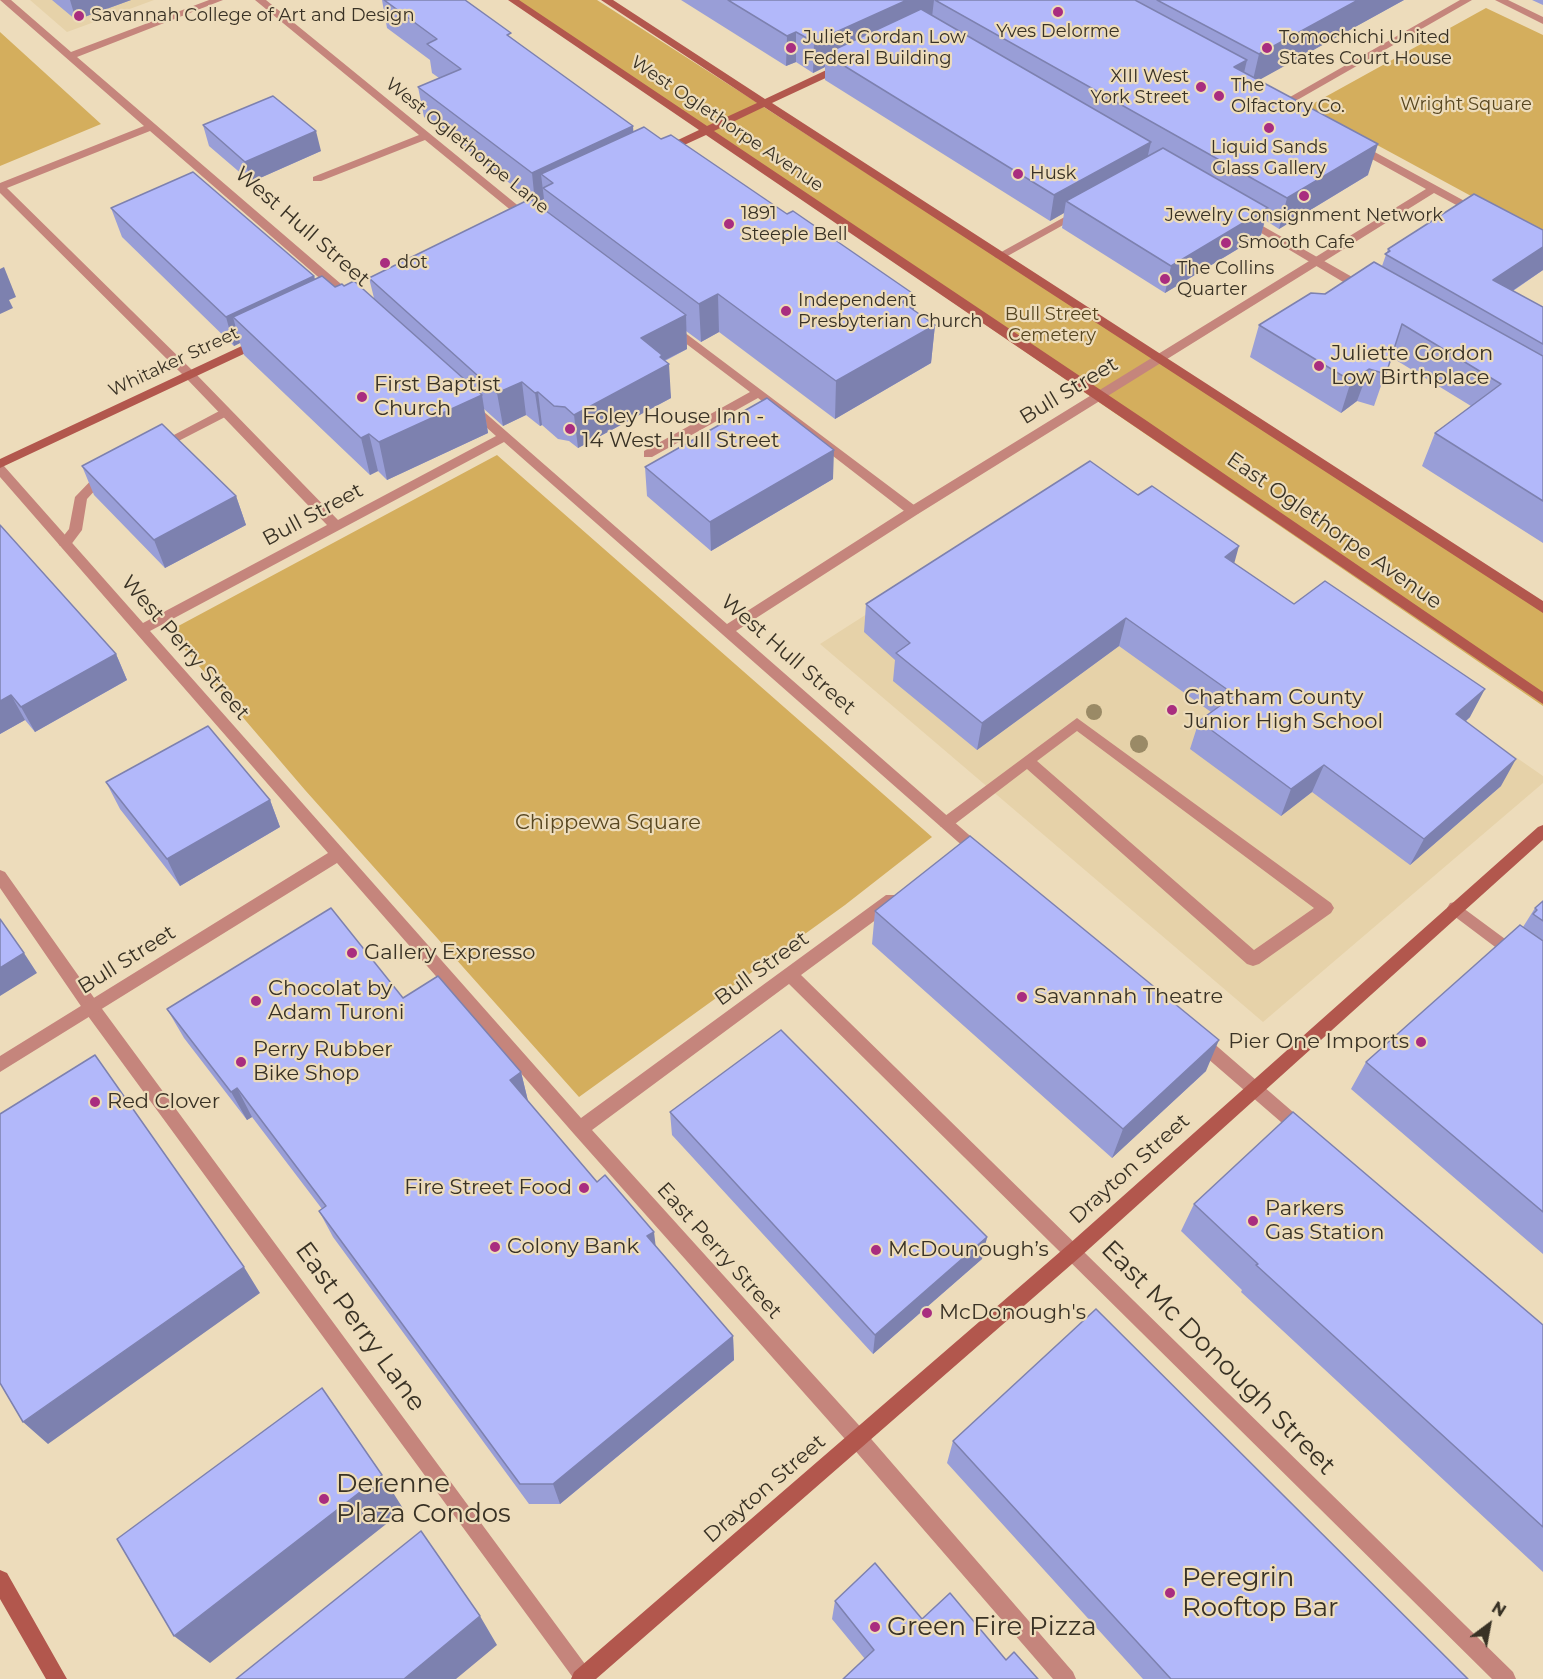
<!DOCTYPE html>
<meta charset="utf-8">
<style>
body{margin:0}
#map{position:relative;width:1543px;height:1679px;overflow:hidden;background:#eddcbb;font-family:Montserrat,sans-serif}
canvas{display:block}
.north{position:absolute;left:1459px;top:1595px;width:60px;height:60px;-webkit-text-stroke:4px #eddcbb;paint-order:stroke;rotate:32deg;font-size:16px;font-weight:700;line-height:24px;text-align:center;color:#393225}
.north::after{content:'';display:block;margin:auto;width:21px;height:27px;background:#393225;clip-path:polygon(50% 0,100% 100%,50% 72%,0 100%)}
</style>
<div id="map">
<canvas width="1543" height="1679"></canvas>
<div class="north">N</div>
</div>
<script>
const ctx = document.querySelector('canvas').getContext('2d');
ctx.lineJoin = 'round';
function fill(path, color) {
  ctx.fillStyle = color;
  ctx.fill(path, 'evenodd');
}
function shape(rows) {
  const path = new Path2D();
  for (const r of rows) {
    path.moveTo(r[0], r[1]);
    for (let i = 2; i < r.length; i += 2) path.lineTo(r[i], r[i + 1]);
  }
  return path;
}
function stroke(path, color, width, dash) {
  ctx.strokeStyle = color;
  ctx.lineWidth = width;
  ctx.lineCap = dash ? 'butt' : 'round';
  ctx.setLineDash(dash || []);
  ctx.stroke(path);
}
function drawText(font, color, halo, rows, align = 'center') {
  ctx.font = font + ' Montserrat,sans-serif';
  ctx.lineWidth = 4.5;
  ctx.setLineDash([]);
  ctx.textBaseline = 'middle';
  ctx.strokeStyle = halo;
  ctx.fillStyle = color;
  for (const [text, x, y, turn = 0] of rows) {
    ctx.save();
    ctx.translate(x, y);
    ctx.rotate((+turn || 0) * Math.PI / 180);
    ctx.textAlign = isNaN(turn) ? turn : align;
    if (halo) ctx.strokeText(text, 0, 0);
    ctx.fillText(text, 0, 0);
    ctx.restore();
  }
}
fill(shape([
 [30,0,154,0,67,32],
 [1097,467,1543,776,1543,783,1263,1022,820,644]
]), '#e6d2a9');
fill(shape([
 [511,0,597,0,1543,607,1543,706],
 [1486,8,1543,35,1543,235,1307,107],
 [0,32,101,124,0,166],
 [497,455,932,837,845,905,579,1097,305,790,169,631]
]), '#d4ae5d');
fill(shape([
 [255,0,266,0,532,217,532,221,524,221,425,140,321,181,313,181,313,177,419,135,255,0],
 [1079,209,1085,212,1083,214,1004,258,996,258,994,256,1079,209],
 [1245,216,1368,286,1370,289,1368,292,1360,292,1241,221,1241,217,1245,216],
 [672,323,918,508,919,511,918,514,908,514,758,398,652,457,644,457,644,451,750,392,668,330,666,327,672,323],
 [225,408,229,409,229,415,163,449,155,449,153,446,225,408],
 [105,469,111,473,87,499,82,530,70,546,60,546,58,543,69,529,75,497,101,470,105,469],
 [1077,718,1331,903,1334,908,1331,913,1259,964,1253,966,1247,964,1027,769,951,827,941,827,939,823,941,819,1077,718],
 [1077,731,1314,908,1254,950,1037,761,1077,731],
 [0,870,5,872,97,1002,596,1679,574,1679,85,1012,0,888,0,870],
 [1455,902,1543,967,1543,983,1450,913,1447,908,1450,903,1455,902]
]), '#c5857c');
fill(shape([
 [0,0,11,0,71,52,209,0,223,0,77,57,355,296,355,302,347,302,150,131,7,188,193,371,338,520,496,436,467,410,467,404,471,403,475,404,727,624,908,508,1426,189,1352,148,1352,144,1360,144,1481,210,1481,214,1473,214,1434,193,918,514,736,631,984,848,987,852,984,856,979,858,974,856,504,442,150,631,581,1118,886,895,896,895,899,900,896,905,801,975,1513,1672,1516,1679,1492,1679,789,984,592,1130,866,1433,1073,1672,1076,1679,1053,1679,852,1447,574,1134,337,863,0,1072,0,1056,328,853,0,477,0,465,4,466,143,623,327,525,185,377,0,193,0,183,144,126,0,0],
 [1460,0,1472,0,1285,107,1276,105,1460,0],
 [1495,0,1508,0,1543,17,1543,24,1495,0],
 [1198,1033,1204,1035,1308,1125,1310,1130,1308,1135,1302,1138,1296,1135,1192,1045,1190,1040,1192,1035,1198,1033]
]), '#c5857c');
fill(shape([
 [508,0,519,0,707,126,757,103,601,0,613,0,765,99,837,65,845,65,845,69,772,103,1543,601,1543,613,764,107,714,131,1147,421,1543,692,1543,704,706,135,669,152,661,152,661,148,699,130,508,0],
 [261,337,265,338,265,344,0,468,0,459,261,337],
 [1543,825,1543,840,1080,1257,596,1679,571,1679,574,1672,1068,1245,1538,827,1543,825],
 [0,1570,7,1573,67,1679,46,1679,0,1599,0,1570]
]), '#b2574d');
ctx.fillStyle = '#9a8a66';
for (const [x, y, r] of [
 [1094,712,8],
 [1139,744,9]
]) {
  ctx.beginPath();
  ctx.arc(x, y, r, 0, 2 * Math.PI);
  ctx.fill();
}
fill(shape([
 [52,0,131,0,76,20],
 [382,0,465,0,512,38,633,131,661,139,935,325,931,363,835,419,719,332,701,342,686,331,687,349,665,361,671,398,578,448,569,441,558,439,542,425,540,426,526,415,503,426,484,409,488,433,387,480,378,471,370,475,244,355,240,343,234,346,122,237,111,208,314,276,315,279,335,287,344,286,374,298,369,278,530,199,424,117,418,87,439,78,432,73,430,60,387,28],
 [544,199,545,210,536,203],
 [681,0,1404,0,1258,80,1368,175,1279,229,1265,220,1261,235,1165,293,1062,228,1064,213,1050,221,825,80,825,67,813,73,796,62,786,66],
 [1532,0,1543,0,1543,5],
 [203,125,321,151,251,182,209,146],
 [1543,230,1543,270,1513,291,1543,307,1543,543,1422,466,1435,433,1471,406,1391,357,1374,406,1357,401,1341,413,1250,357,1259,325,1382,266,1388,249],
 [82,466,236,496,246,525,165,568,94,495],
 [645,467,833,479,711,551,647,496],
 [0,525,116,654,127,680,35,732,25,720,0,734],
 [1234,563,1294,604,1470,717,1466,721,1501,786,1410,865,1312,792,1281,816,1190,749,1199,721,1211,712,1119,646,977,750,893,681,895,660,864,632,866,604],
 [106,782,270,800,280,827,180,886,120,809],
 [1543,901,1543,1254,1351,1089,1366,1062,1523,927,1535,908],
 [875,911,1206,1071,1112,1158,872,944],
 [403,998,521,1072,528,1101,597,1182,656,1246,733,1336,734,1360,560,1504,529,1504,333,1237,319,1211,322,1209,252,1117,247,1120,184,1038,167,1009],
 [670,1112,987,1237,982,1259,873,1354,672,1135],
 [1194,1204,1543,1325,1543,1572,1241,1292,1242,1290,1181,1231],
 [953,1441,1468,1679,1143,1679,947,1463],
 [835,1601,922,1619,1006,1660,1038,1679,865,1659,832,1619]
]), '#999ed7');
fill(shape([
 [70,0,131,0,76,20],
 [907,0,934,0,932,17,825,54,825,67,813,73,814,42],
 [1358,0,1404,0,1252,84,1259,54],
 [796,32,796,62,786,66,787,36],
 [1247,60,1240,90,1234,67],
 [633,126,635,156,553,183,541,174,544,199,535,203,532,173],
 [316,131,321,151,251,182,245,162],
 [1151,142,1145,168,1066,201,1064,213,1050,221,1054,195],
 [1378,144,1368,175,1279,229,1287,198],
 [1268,208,1261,235,1165,293,1171,266],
 [1543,247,1543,270,1484,310,1493,280],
 [4,267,16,297,9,300,13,308,0,314,0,269],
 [314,276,321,305,233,317,240,343,234,346,226,317],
 [718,294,719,332,701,342,699,304],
 [915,295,912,333,902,302],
 [686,315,687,349,663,361,669,364,671,398,578,448,574,415,641,338],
 [935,325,931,363,835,419,836,381],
 [1369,369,1357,401,1341,413,1351,381],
 [522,382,526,415,503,426,497,393],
 [538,392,542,425,540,426,535,393],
 [482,395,488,433,387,480,379,442],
 [369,434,378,471,370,475,361,438],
 [834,450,833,479,711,551,710,522],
 [236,496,246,525,165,568,154,540],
 [1239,546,1231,575,1225,557],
 [1126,618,1119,646,977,750,982,723],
 [116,654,127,680,35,732,21,707],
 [1485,689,1470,717,1443,742,1456,714],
 [11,695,25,720,0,734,0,701],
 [1516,759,1501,786,1410,865,1424,839],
 [1324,765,1312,792,1281,816,1291,789],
 [270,800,280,827,180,886,167,859],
 [24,953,37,973,0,996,0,968],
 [1219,1040,1206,1071,1112,1158,1123,1129],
 [521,1072,528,1101,510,1080],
 [237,1088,252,1117,247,1120,231,1092],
 [654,1232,657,1257,647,1236],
 [987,1237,982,1259,873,1354,875,1335],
 [244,1267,260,1293,48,1444,23,1422],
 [733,1336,734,1360,560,1504,553,1484],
 [382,1475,404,1510,210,1663,174,1636],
 [480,1616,497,1645,456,1679,404,1679]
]), '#7d81af');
const building = shape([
 [384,0,465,0,511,33,507,35,633,126,532,173,418,87,461,69,427,44,437,39,384,0],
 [728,0,907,0,814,42,796,32,787,36,728,0],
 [935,0,1135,0,1247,60,1234,67,1378,144,1287,198,935,0],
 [1157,0,1358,0,1259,54,1157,0],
 [921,9,1151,142,1054,195,825,54,921,9],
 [273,96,316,131,245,162,203,125,273,96],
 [644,127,661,139,671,135,787,214,793,211,915,295,902,302,935,325,836,381,718,294,699,304,543,188,553,183,541,174,644,127],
 [1163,148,1268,208,1171,266,1066,201,1163,148],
 [193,172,314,276,226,317,111,208,193,172],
 [1474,194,1543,230,1543,247,1493,280,1543,307,1543,344,1385,254,1390,251,1388,249,1474,194],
 [530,199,686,315,641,338,662,355,660,357,669,364,574,415,565,407,554,406,538,392,535,393,522,382,497,393,369,278,530,199],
 [1374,262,1543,356,1543,501,1435,433,1501,384,1402,324,1386,374,1369,369,1351,381,1259,325,1311,293,1325,294,1374,262],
 [322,276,335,287,342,284,344,286,354,281,482,395,379,442,369,434,361,438,233,317,322,276],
 [767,398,834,450,710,522,645,467,767,398],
 [162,424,236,496,154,540,82,466,162,424],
 [1090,461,1138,495,1152,486,1239,546,1225,557,1294,604,1325,581,1485,689,1456,714,1516,759,1424,839,1324,765,1291,789,1199,721,1235,695,1126,618,982,723,896,653,910,643,866,604,1090,461],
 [0,525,116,654,21,707,11,695,0,701,0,525],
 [208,726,270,800,167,859,106,782,208,726],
 [970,836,1219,1040,1123,1129,875,911,970,836],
 [1543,901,1543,921,1533,914,1537,910,1535,908,1543,901],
 [331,908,403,998,438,976,521,1072,510,1080,597,1182,605,1175,654,1232,647,1236,733,1336,553,1484,520,1484,319,1211,326,1206,237,1088,231,1092,167,1009,331,908],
 [0,919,24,953,0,968,0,919],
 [1520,925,1543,941,1543,1212,1366,1062,1520,925],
 [781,1030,987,1237,875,1335,670,1112,781,1030],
 [95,1055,244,1267,23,1422,0,1383,0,1114,95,1055],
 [1293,1112,1543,1325,1543,1527,1256,1265,1258,1264,1194,1204,1293,1112],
 [1096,1309,1468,1679,1171,1679,953,1441,1096,1309],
 [322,1388,382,1475,174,1636,117,1539,322,1388],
 [421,1531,480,1616,404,1679,236,1679,421,1531],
 [875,1563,922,1619,950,1593,1006,1660,1014,1652,1038,1679,843,1679,874,1650,835,1601,875,1563]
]);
fill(building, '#b2b8fa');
stroke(building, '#7d81af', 1.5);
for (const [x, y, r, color] of [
 [1058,12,6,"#a92d7f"],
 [79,16,6,"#a92d7f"],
 [791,48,6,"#a92d7f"],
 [1267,48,6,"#a92d7f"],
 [1201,87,6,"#a92d7f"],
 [1219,96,6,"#a92d7f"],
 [1269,128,6,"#a92d7f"],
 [1018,174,6,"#a92d7f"],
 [1304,196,6,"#a92d7f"],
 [729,224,6,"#a92d7f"],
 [1226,243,6,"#a92d7f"],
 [385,263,6,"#a92d7f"],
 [1165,279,6,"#a92d7f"],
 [786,311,6,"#a92d7f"],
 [1319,366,6,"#a92d7f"],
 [362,397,6,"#a92d7f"],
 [570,429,6,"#a92d7f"],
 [1172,710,6,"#a92d7f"],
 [352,953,6,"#a92d7f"],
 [1022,997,6,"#a92d7f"],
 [256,1001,6,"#a92d7f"],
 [1421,1042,6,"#a92d7f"],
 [241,1062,6,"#a92d7f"],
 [95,1102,6,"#a92d7f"],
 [584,1188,6,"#a92d7f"],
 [1253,1221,6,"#a92d7f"],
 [495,1247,6,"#a92d7f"],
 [876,1250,6,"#a92d7f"],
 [927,1313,6,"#a92d7f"],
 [324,1499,6,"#a92d7f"],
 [1170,1593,6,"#a92d7f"],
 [875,1627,6,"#a92d7f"]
]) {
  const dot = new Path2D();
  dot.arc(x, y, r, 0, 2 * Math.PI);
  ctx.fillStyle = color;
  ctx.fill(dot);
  stroke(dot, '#eddcbb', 2);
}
drawText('18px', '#393225', '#eddcbb', [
 ["Savannah College of Art and Design",91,16],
 ["Yves Delorme",1058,32,"center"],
 ["Juliet Gordan Low",803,38],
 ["Federal Building",803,59],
 ["Tomochichi United",1279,38],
 ["States Court House",1279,59],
 ["XIII West",1189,77,"right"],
 ["York Street",1189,98,"right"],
 ["The",1231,86],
 ["Olfactory Co.",1231,107],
 ["Liquid Sands",1269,148,"center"],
 ["Glass Gallery",1269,169,"center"],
 ["Husk",1030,174],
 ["1891",741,214],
 ["Steeple Bell",741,235],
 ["Jewelry Consignment Network",1304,216,"center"],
 ["Smooth Cafe",1238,243],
 ["dot",397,263],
 ["The Collins",1177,269],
 ["Quarter",1177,290],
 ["Independent",798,301],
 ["Presbyterian Church",798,322]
], 'left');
drawText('18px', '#574620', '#eddcbb', [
 ["Wright Square",1466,105],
 ["Bull Street",1052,315],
 ["Cemetery",1052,336]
]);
drawText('18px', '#393225', '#eddcbb', [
 ["West Oglethorpe Avenue",727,124,34],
 ["West Oglethorpe Lane",467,146,39],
 ["Whitaker Street",174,362,-25]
]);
drawText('21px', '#393225', '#eddcbb', [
 ["West Hull Street",302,227,41],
 ["Bull Street",1069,391,-31],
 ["Bull Street",313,515,-28],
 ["East Oglethorpe Avenue",1334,531,35],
 ["West Perry Street",185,648,49],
 ["West Hull Street",788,655,41],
 ["Bull Street",127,960,-32],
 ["Bull Street",762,969,-36],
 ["Drayton Street",1130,1169,-42],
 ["East Perry Street",719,1251,48],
 ["Drayton Street",765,1489,-41]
]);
drawText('21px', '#393225', '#eddcbb', [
 ["Juliette Gordon",1331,354],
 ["Low Birthplace",1331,378],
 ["First Baptist",374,385],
 ["Church",374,409],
 ["Foley House Inn -",582,417],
 ["14 West Hull Street",582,441],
 ["Chatham County",1184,698],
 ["Junior High School",1184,722],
 ["Gallery Expresso",364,953],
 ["Chocolat by",268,989],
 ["Adam Turoni",268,1013],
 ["Savannah Theatre",1034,997],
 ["Pier One Imports",1409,1042,"right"],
 ["Perry Rubber",253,1050],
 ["Bike Shop",253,1074],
 ["Red Clover",107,1102],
 ["Fire Street Food",572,1188,"right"],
 ["Parkers",1265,1209],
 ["Gas Station",1265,1233],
 ["Colony Bank",507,1247],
 ["McDounough’s",888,1250],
 ["McDonough's",939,1313]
], 'left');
drawText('21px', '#574620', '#eddcbb', [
 ["Chippewa Square",608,823]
]);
drawText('26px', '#393225', '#eddcbb', [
 ["East Perry Lane",360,1327,54],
 ["East Mc Donough Street",1218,1358,45]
]);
drawText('26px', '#393225', '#eddcbb', [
 ["Derenne",336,1484],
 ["Plaza Condos",336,1514],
 ["Peregrin",1182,1578],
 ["Rooftop Bar",1182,1608],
 ["Green Fire Pizza",887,1627]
], 'left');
</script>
